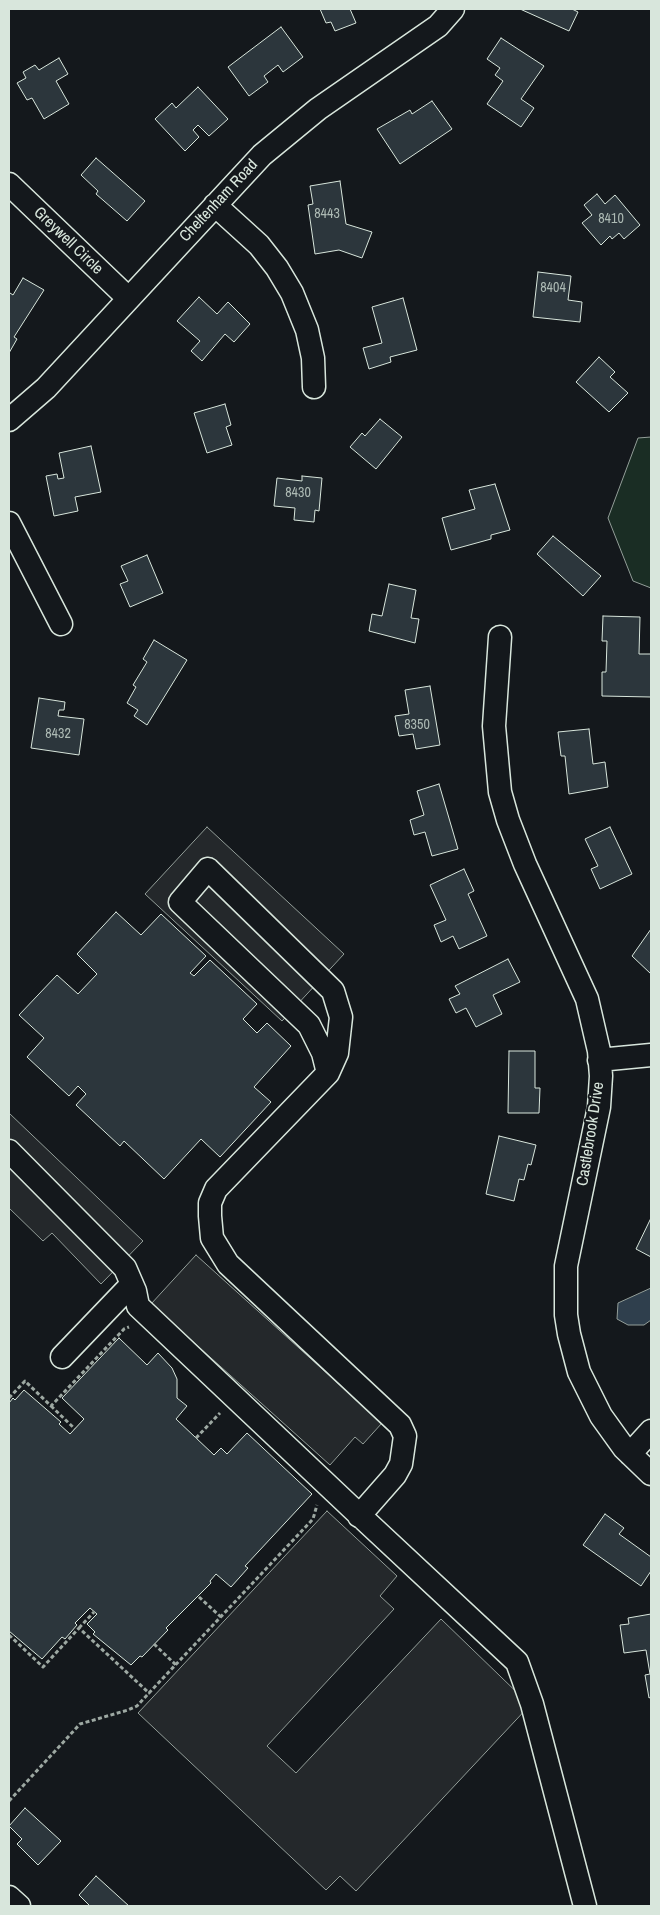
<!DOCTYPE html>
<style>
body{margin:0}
#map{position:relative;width:660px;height:1915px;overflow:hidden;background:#14181c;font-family:"Archivo Narrow",sans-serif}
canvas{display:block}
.frame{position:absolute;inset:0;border:10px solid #d8e6dc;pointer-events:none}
</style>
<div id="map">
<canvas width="660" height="1915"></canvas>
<div class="frame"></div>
</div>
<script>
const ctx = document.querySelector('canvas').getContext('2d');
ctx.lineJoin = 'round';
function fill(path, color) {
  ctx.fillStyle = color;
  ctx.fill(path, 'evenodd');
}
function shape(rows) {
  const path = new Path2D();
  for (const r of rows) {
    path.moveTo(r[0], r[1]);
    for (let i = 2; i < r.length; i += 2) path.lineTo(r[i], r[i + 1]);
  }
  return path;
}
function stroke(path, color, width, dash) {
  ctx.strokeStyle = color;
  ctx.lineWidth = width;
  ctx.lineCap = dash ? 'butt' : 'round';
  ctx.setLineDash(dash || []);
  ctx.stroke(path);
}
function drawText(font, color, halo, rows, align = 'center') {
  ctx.font = font + ' "Archivo Narrow",sans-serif';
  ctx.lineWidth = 4;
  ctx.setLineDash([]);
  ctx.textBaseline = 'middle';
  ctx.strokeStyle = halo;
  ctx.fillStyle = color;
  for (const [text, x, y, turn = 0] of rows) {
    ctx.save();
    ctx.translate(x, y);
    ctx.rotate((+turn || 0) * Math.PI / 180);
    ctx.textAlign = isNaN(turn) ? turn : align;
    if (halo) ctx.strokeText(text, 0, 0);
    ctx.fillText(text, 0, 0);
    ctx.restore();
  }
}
const green = shape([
 [651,437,651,588,633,581,608,518,638,438,651,437]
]);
fill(green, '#1a2d24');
stroke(green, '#939e99', 1);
const parking = shape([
 [207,827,344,954,282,1021,145,894,207,827],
 [9,1113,143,1241,101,1284,52,1233,43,1241,9,1208,9,1113],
 [196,1255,382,1423,363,1444,355,1437,330,1465,151,1304,196,1255],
 [327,1511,397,1576,380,1596,394,1609,267,1746,296,1773,441,1619,530,1705,356,1891,340,1876,326,1890,138,1713,327,1511]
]);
fill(parking, '#24282b');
stroke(parking, '#939e99', 1);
const water = shape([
 [651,1288,651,1320,644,1325,628,1325,617,1319,618,1303,651,1288]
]);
fill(water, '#2f3f4d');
stroke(water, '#939e99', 1);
const building = shape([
 [320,9,350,9,356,23,335,31,331,22,326,23,320,9],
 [520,9,572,9,578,12,569,31,520,9],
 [281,27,303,57,283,72,278,65,264,76,268,82,249,96,228,67,281,27],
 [501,38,544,66,521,99,534,108,521,127,487,104,503,81,495,75,500,68,487,59,501,38],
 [59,58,68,74,56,81,69,104,44,119,32,98,27,100,17,83,26,78,23,72,35,65,39,70,59,58],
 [198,87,228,119,209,136,198,125,193,130,199,137,185,151,155,119,172,103,176,108,198,87],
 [432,101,452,129,400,164,377,129,410,110,412,114,432,101],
 [96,158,145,201,127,221,96,194,98,191,81,175,96,158],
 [340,181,346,224,372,232,362,258,339,250,315,254,308,205,313,204,310,186,340,181],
 [597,194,605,204,615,195,640,225,624,239,619,233,612,239,610,236,601,245,582,223,592,215,584,205,597,194],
 [538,272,571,276,568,300,582,302,580,322,533,317,538,272],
 [23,278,44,290,14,337,17,339,9,353,9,296,10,293,13,295,23,278],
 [199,297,217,314,228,302,250,324,234,342,225,334,202,361,191,351,200,341,177,321,199,297],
 [403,298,417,350,390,357,391,362,369,369,363,348,382,343,372,307,403,298],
 [599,357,615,372,610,377,628,393,609,412,576,382,599,357],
 [225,404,231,425,226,427,232,445,207,453,194,413,225,404],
 [380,419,402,437,376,469,350,447,362,433,365,436,380,419],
 [91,446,101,492,75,497,78,511,54,516,46,476,57,474,58,479,64,478,59,453,91,446],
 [302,476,322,478,319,511,315,510,314,522,294,520,295,508,274,506,277,478,302,481,302,476],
 [495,484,510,530,491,535,491,539,451,550,442,518,475,509,469,490,495,484],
 [553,536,601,576,583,596,537,554,553,536],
 [147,555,163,593,130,607,120,584,128,581,121,566,147,555],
 [389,584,416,590,411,618,419,619,415,643,369,631,372,614,382,616,389,584],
 [603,616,640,617,639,654,651,654,651,697,602,696,602,672,606,672,607,641,602,641,603,616],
 [154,640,187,660,147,725,134,716,138,710,127,703,136,687,133,685,147,662,143,659,154,640],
 [430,686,440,745,416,749,413,734,399,736,395,716,409,714,405,690,430,686],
 [39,698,65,702,64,710,59,710,58,716,84,719,79,755,31,748,39,698],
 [589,729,593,764,605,762,608,787,569,794,565,756,561,756,558,732,589,729],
 [439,784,458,849,432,856,425,832,414,835,410,820,424,815,417,791,439,784],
 [610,827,632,874,600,889,591,869,598,866,585,839,610,827],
 [464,869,474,891,468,894,487,936,459,949,453,936,441,942,434,925,446,920,430,885,464,869],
 [116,912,141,935,161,914,206,956,190,973,194,976,210,960,257,1004,243,1019,257,1033,267,1023,291,1046,254,1087,271,1102,220,1157,201,1139,164,1179,124,1141,120,1146,76,1105,86,1094,78,1086,69,1096,27,1057,44,1038,19,1015,57,975,78,994,97,974,77,954,116,912],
 [651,929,651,974,632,956,651,929],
 [508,959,520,982,493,995,502,1014,476,1027,466,1008,456,1013,449,999,460,994,455,986,508,959],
 [509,1051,535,1051,535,1088,540,1088,539,1113,508,1113,509,1051],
 [499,1136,536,1145,531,1165,528,1164,524,1180,519,1179,514,1201,486,1194,499,1136],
 [651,1218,651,1257,636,1249,651,1218],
 [119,1338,147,1365,158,1353,172,1368,177,1379,177,1398,187,1406,176,1419,214,1455,221,1448,227,1454,247,1433,312,1494,245,1566,248,1568,231,1587,216,1574,210,1581,211,1583,166,1628,168,1630,142,1657,140,1656,131,1665,93,1634,95,1632,87,1624,97,1614,90,1608,75,1623,77,1625,65,1639,62,1637,42,1659,9,1631,9,1403,13,1398,15,1400,24,1390,61,1422,59,1424,70,1434,84,1419,62,1398,119,1338],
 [605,1514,624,1528,619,1534,651,1557,651,1571,641,1586,583,1545,605,1514],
 [651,1614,651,1697,649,1698,645,1675,650,1674,646,1650,624,1653,620,1625,629,1624,628,1618,651,1614],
 [25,1808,61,1841,38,1865,17,1844,22,1839,9,1826,25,1808],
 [96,1876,129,1906,90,1906,79,1895,96,1876]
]);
fill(building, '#2c363c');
stroke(building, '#d8e6dc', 1);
const minor = shape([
 [9,184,128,298],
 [215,205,259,245,277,268,292,293,307,330,313,358,314,387],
 [9,420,46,388,262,155,318,109,438,26,453,9],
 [9,523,61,624],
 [500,637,494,726,500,792,508,820,525,864,587,999,599,1051,601,1076,599,1107,566,1266,566,1315,569,1334,579,1372,601,1416,624,1448,651,1474],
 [599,1060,651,1055],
 [328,1073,323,1053,309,1025,180,902,208,869,333,991,341,1017,337,1053,328,1073,216,1189,210,1203,210,1216,212,1238,228,1264,400,1425,405,1436,401,1464,395,1475,359,1516],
 [9,1151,125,1268,135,1291,138,1306,355,1511,517,1662,532,1704,585,1906],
 [62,1357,132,1284],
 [630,1454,651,1431],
 [9,1897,19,1906]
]);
stroke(minor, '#d8e6dc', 25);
stroke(shape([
 [9,1398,25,1381,51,1406,124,1329,129,1327],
 [51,1406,75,1429],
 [196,1438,220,1413],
 [199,1597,221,1617],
 [79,1628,94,1612],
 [9,1635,43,1667,79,1628,149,1693,313,1519,317,1505],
 [154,1644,176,1665],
 [9,1801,80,1724,128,1710,137,1706,149,1693]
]), '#9da8a2', 3, [4, 2.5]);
stroke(minor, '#14181c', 22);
drawText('14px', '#adbab4', null, [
 ["8443",327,214],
 ["8410",611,219],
 ["8404",553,288],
 ["8430",298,493],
 ["8350",417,725],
 ["8432",58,734]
]);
drawText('16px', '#d8e6dc', '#14181c', [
 ["Cheltenham Road",219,201,-47],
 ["Greywell Circle",68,241,44],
 ["Castlebrook Drive",591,1134,-81]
]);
</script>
